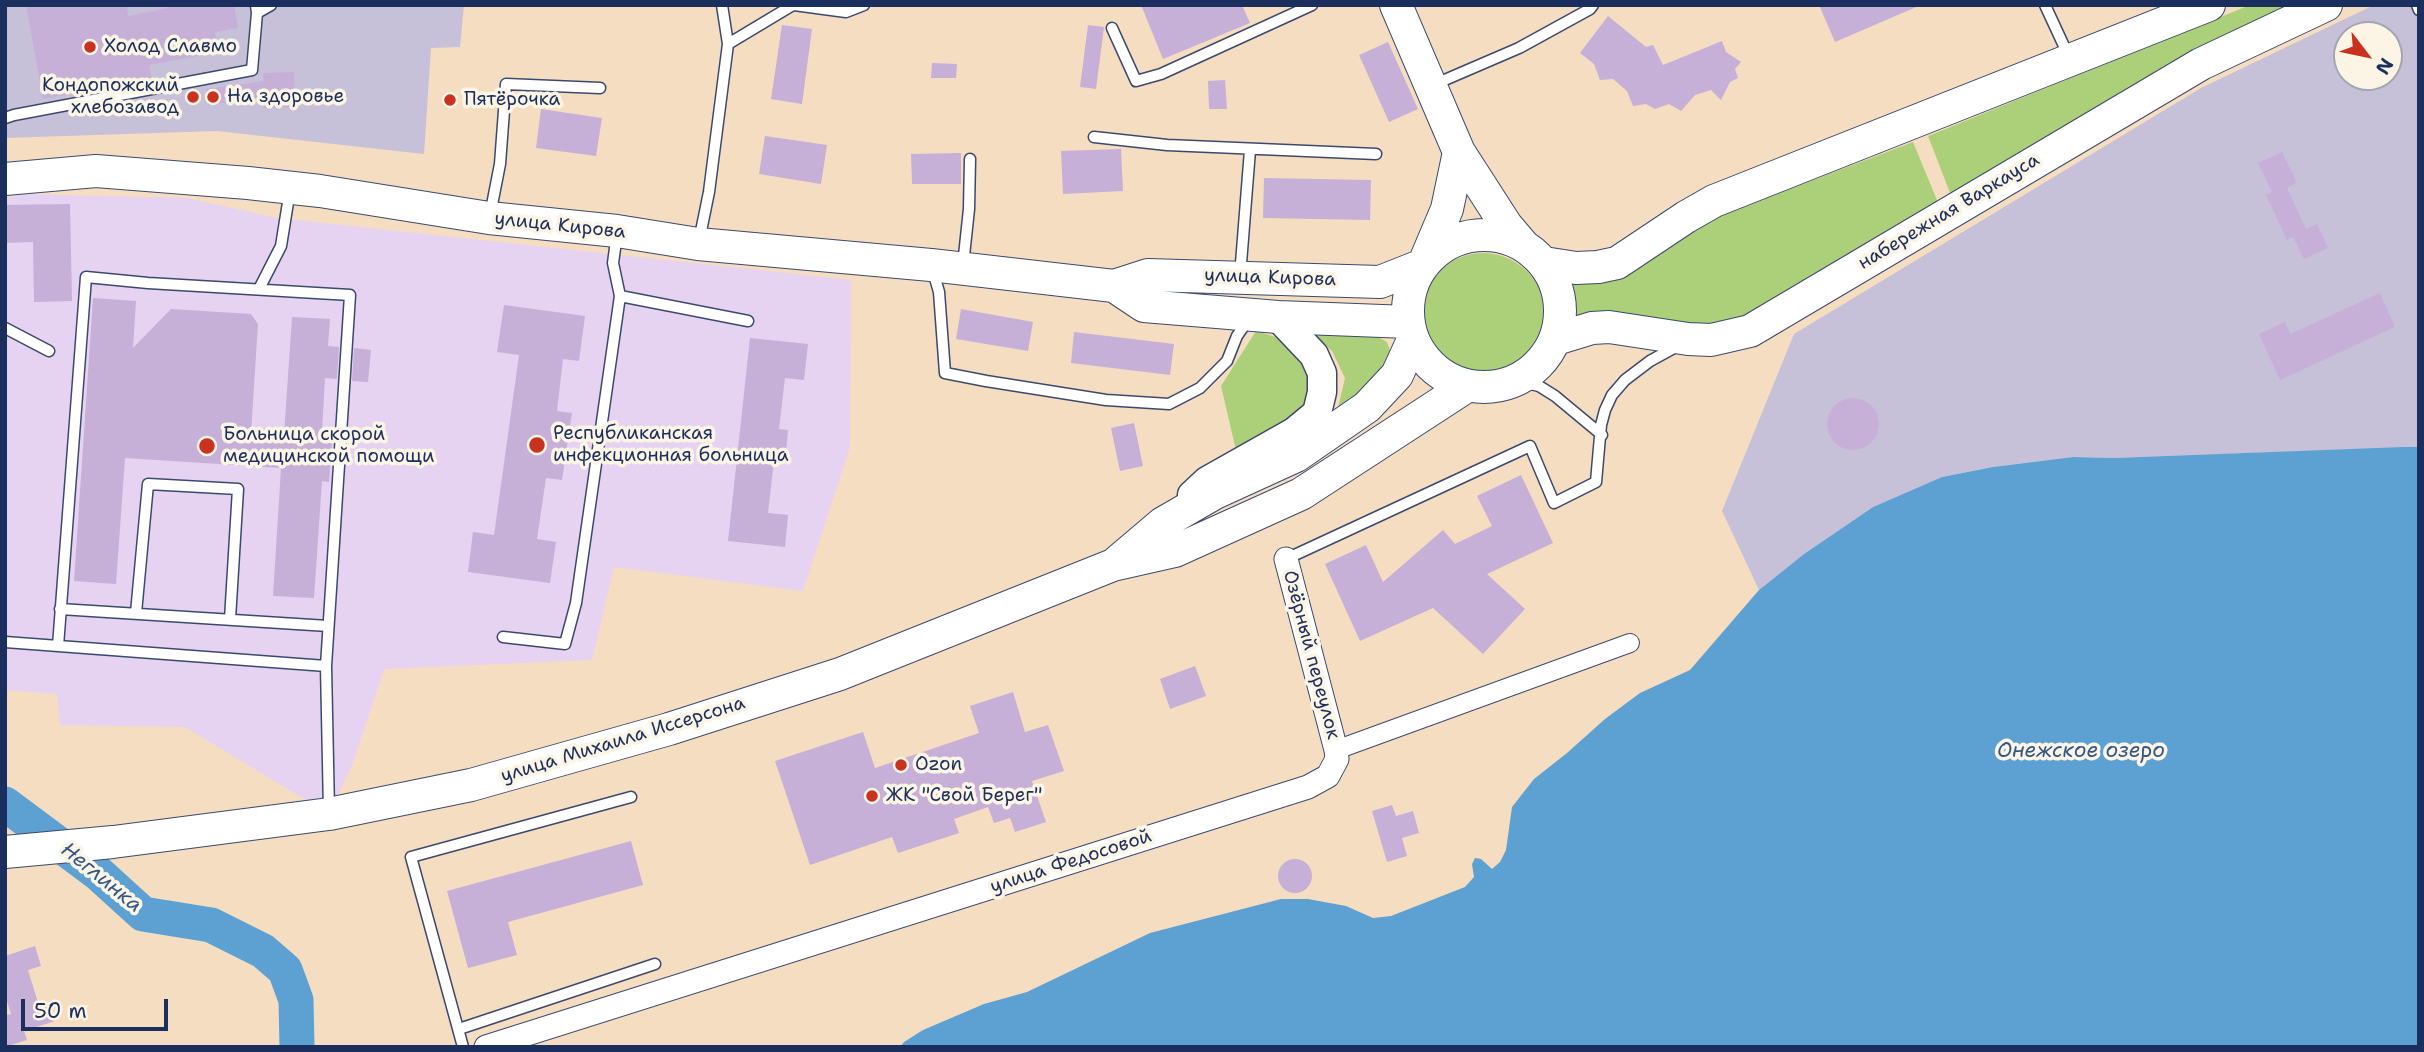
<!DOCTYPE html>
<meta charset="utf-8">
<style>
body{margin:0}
#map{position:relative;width:2424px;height:1052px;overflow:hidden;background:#f5ddc1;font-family:"Shantell Sans",sans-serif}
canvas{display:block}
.frame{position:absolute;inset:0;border:7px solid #1b2f5e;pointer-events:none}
.north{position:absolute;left:2333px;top:21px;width:70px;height:70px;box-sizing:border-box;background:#fcf5e5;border:2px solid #a2a6af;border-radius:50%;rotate:122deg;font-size:19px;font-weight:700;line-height:28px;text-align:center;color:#1b2f5e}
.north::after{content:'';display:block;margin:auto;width:24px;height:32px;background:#c8321e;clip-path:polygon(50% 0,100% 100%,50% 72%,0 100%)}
.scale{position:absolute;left:21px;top:999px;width:147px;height:32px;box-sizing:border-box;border:4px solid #1b2f5e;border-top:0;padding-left:9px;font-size:21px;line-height:24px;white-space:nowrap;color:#1b2f5e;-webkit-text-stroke:5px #fcf5e5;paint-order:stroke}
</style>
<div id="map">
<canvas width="2424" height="1052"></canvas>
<div class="frame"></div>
<div class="north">N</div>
<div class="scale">50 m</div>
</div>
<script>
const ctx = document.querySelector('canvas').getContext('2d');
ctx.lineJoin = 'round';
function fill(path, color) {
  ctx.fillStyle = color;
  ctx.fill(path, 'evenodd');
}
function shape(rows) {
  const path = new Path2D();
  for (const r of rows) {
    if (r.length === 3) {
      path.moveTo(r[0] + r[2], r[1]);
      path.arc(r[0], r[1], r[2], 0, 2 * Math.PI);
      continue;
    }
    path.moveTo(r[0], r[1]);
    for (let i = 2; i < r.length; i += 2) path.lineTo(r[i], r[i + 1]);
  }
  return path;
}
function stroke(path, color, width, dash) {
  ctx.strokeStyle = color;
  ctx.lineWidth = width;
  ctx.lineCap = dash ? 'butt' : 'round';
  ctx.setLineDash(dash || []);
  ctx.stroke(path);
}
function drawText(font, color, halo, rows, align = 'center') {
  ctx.font = font + ' "Shantell Sans",sans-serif';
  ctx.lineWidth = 7;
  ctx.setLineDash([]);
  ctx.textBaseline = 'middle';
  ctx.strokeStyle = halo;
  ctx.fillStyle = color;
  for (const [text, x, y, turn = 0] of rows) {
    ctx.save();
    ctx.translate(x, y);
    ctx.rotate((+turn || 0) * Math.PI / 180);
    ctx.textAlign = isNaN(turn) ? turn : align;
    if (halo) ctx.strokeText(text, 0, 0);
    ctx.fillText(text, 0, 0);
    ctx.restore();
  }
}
fill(shape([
 [21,194,187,198,277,218,851,280,850,447,803,591,614,567,592,660,384,669,352,765,329,814,185,727,60,725,57,694,5,690,5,199]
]), '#e5d3f1');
fill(shape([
 [5,5,464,5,460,47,431,48,424,154,217,131,5,138],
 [2374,5,2419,5,2419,447,2114,458,2073,457,1993,467,1942,477,1873,507,1804,554,1759,590,1722,511,1794,334,2201,88],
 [2347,35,2389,35,2389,77,2347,77]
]), '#c7c0d9');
fill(shape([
 [2250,5,2294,5,1952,198,1928,136],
 [1913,142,1939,205,1750,315,1698,326,1578,321,1572,281,1706,221],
 [1483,315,62],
 [1256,331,1279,338,1300,351,1310,373,1310,398,1292,418,1236,450,1221,386],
 [1369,332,1387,342,1391,353,1381,371,1337,412,1345,378,1332,351,1311,333]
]), '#acd079');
fill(shape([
 [2403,447,2419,447,2419,1047,900,1047,904,1042,923,1030,984,1004,1027,992,1150,933,1281,899,1308,899,1346,906,1373,918,1391,916,1465,887,1474,877,1472,864,1475,858,1481,859,1492,869,1500,862,1506,850,1512,807,1534,779,1567,753,1605,719,1640,693,1690,670,1759,590,1804,554,1873,507,1942,477,1993,467,2073,457,2114,458]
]), '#5da1d2');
stroke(shape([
 [5,804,99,874,143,914,211,925,263,951,285,970,296,1000,297,1047]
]), '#5da1d2', 35);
fill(shape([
 [26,5,127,5,128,16,168,8,168,5,234,5,238,28,215,32,219,52,149,65,152,79,43,99],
 [1141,5,1242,5,1250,23,1163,59],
 [1819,5,1921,5,1835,42],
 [1608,16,1646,47,1653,45,1663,65,1722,41,1726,52,1741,62,1735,69,1738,78,1730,82,1721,100,1711,90,1695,95,1681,111,1669,104,1655,109,1646,104,1633,106,1627,91,1613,79,1600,80,1594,64,1580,53],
 [782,25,812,29,802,104,771,99],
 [1088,25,1104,27,1096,89,1080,87],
 [1388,42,1418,109,1389,122,1359,55],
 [932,63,957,64,956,78,931,78],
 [294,72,295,107,264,108,264,97,208,105,206,89,264,81,263,73],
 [1225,80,1227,109,1209,109,1208,81],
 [541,109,602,118,596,156,536,148],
 [765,136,827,145,821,184,759,174],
 [1121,149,1123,191,1063,194,1061,151],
 [2282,152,2297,183,2287,188,2306,229,2317,224,2328,248,2304,259,2293,237,2287,240,2266,195,2272,192,2258,163],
 [961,153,961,184,912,184,911,154],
 [1264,178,1371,180,1370,220,1263,218],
 [70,204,72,301,34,302,33,242,5,243,5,205],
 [2380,293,2395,327,2280,380,2259,334,2285,322,2290,334],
 [93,298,136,301,133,348,171,309,251,314,258,324,251,433,284,435,292,317,330,319,328,346,339,347,337,379,325,378,322,431,333,432,329,482,322,481,314,598,273,596,281,468,125,458,116,584,74,581],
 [504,305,585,316,579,361,563,359,557,411,572,413,562,480,546,478,537,539,556,542,550,583,468,572,473,532,494,535,519,355,497,352],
 [961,309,1033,322,1028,351,956,339],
 [1074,332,1174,344,1170,375,1071,363],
 [750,338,808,344,804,380,785,378,779,429,788,430,786,452,775,451,768,513,788,515,785,547,728,541],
 [354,348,371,350,368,382,352,381],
 [1853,424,26],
 [1134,423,1143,466,1120,471,1111,428],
 [1521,475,1553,543,1487,574,1525,609,1483,654,1433,608,1360,641,1325,564,1366,545,1383,582,1443,530,1455,544,1492,526,1477,496],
 [1195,666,1206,696,1170,709,1160,679],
 [1013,692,1025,732,1048,725,1064,771,1032,781,1046,822,1015,832,1010,818,994,823,988,807,954,819,959,833,898,853,892,837,810,865,775,761,863,732,875,768,979,733,970,706],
 [1392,805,1396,816,1413,811,1419,833,1402,838,1407,856,1387,862,1372,811],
 [631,841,643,885,508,922,517,955,468,968,447,891],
 [1295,876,17],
 [35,946,41,966,28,970,39,1006,50,1003,55,1021,24,1031,27,1040,5,1047,5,1015,11,1014,5,995,5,956]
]), '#c6b0d7');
const service = shape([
 [722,5,728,44],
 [794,5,846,12,864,5],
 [2045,5,2070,59],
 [2417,5,2419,10],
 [257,13,271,5],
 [1112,28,1136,81,1161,74,1312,5],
 [1433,85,1519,48,1590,9,1593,5],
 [5,118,14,115,252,70,257,13,256,5],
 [1094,137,1167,145,1376,154],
 [490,215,500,164,506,84,600,88],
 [699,241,709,192,728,44,793,5],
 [963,265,969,209,970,159],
 [932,268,939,292,945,373,986,381,1106,400,1169,404,1200,388,1227,361,1237,336,1248,320],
 [1240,276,1250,150],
 [259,289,281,246,290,190],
 [620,296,748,321],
 [5,328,49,351],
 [1517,381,1539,386,1555,396,1602,435],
 [1286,559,1530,446,1554,503,1596,482,1601,425,1605,410,1612,395,1625,380,1650,361,1681,344],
 [60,609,328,626],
 [136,613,148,484,238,489,230,619],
 [503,637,565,644,576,603,620,296,613,263,617,234],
 [5,642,326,666],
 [58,646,86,277,148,283,350,295,326,666,329,811],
 [459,1029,655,964],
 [463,1047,411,857,631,797]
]);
const pedestrian = shape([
 [1336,750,1630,643]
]);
const minor = shape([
 [486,1047,1308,787,1328,776,1337,759,1336,750,1286,559]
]);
const tertiary = shape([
 [1192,495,1207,481,1294,432,1317,413,1322,392,1322,373,1314,355,1278,317]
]);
const secondary = shape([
 [1396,5,1459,152,1506,225,1523,245],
 [5,179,96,171,248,183,320,191,489,218,617,231,698,244,931,265,1114,286,1148,275,1380,282,1423,265],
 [1484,311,76],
 [1425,261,1447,209,1459,152],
 [1544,263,1576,268,1598,267,1617,263,1686,217,1714,201,2209,5],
 [1114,286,1144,306,1278,317,1408,322],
 [1556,339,1592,328,1609,327,1688,339,1711,340,1750,331,2201,64,2326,5],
 [1117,562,1163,523,1215,493,1296,456,1367,407,1397,375,1413,340],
 [5,852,113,842,329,814,471,785,669,729,840,674,1113,565,1175,551,1301,494,1467,386]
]);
stroke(service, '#3c496d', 13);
stroke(pedestrian, '#3c496d', 20);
stroke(minor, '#3c496d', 25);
stroke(tertiary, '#3c496d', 31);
stroke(secondary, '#3c496d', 34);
stroke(service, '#fff', 10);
stroke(pedestrian, '#fff', 18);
stroke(minor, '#fff', 23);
stroke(tertiary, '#fff', 28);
stroke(secondary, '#fff', 32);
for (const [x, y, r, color] of [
 [90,47,7,"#c8321e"],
 [193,97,7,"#c8321e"],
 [213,97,7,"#c8321e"],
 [450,100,7,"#c8321e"],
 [537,445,9,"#c8321e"],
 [207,446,9,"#c8321e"],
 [901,765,7,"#c8321e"],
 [872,796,7,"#c8321e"]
]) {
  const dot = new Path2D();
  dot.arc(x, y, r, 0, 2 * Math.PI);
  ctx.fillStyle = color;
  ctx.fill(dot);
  stroke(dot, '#fcf5e5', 2.5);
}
drawText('19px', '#1b2f5e', '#fcf5e5', [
 ["Холод Славмо",104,47],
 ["Кондопожский",179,86,"right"],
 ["хлебозавод",179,108,"right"],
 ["На здоровье",227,97],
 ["Пятёрочка",464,100],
 ["Республиканская",553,434],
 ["инфекционная больница",553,456],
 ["Больница скорой",223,435],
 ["медицинской помощи",223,457],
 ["Ozon",915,765],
 ["ЖК \"Свой Берег\"",886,796]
], 'left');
drawText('19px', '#1b2f5e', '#fcf5e5', [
 ["набережная Варкауса",1949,212,-31],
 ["улица Кирова",560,226,6],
 ["улица Кирова",1270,278,2],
 ["Озёрный переулок",1311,655,75],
 ["улица Михаила Иссерсона",623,740,-17],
 ["улица Федосовой",1071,862,-18]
]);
drawText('italic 21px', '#325787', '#fcf5e5', [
 ["Онежское озеро",2081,752],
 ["Неглинка",101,878,39]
]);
</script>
